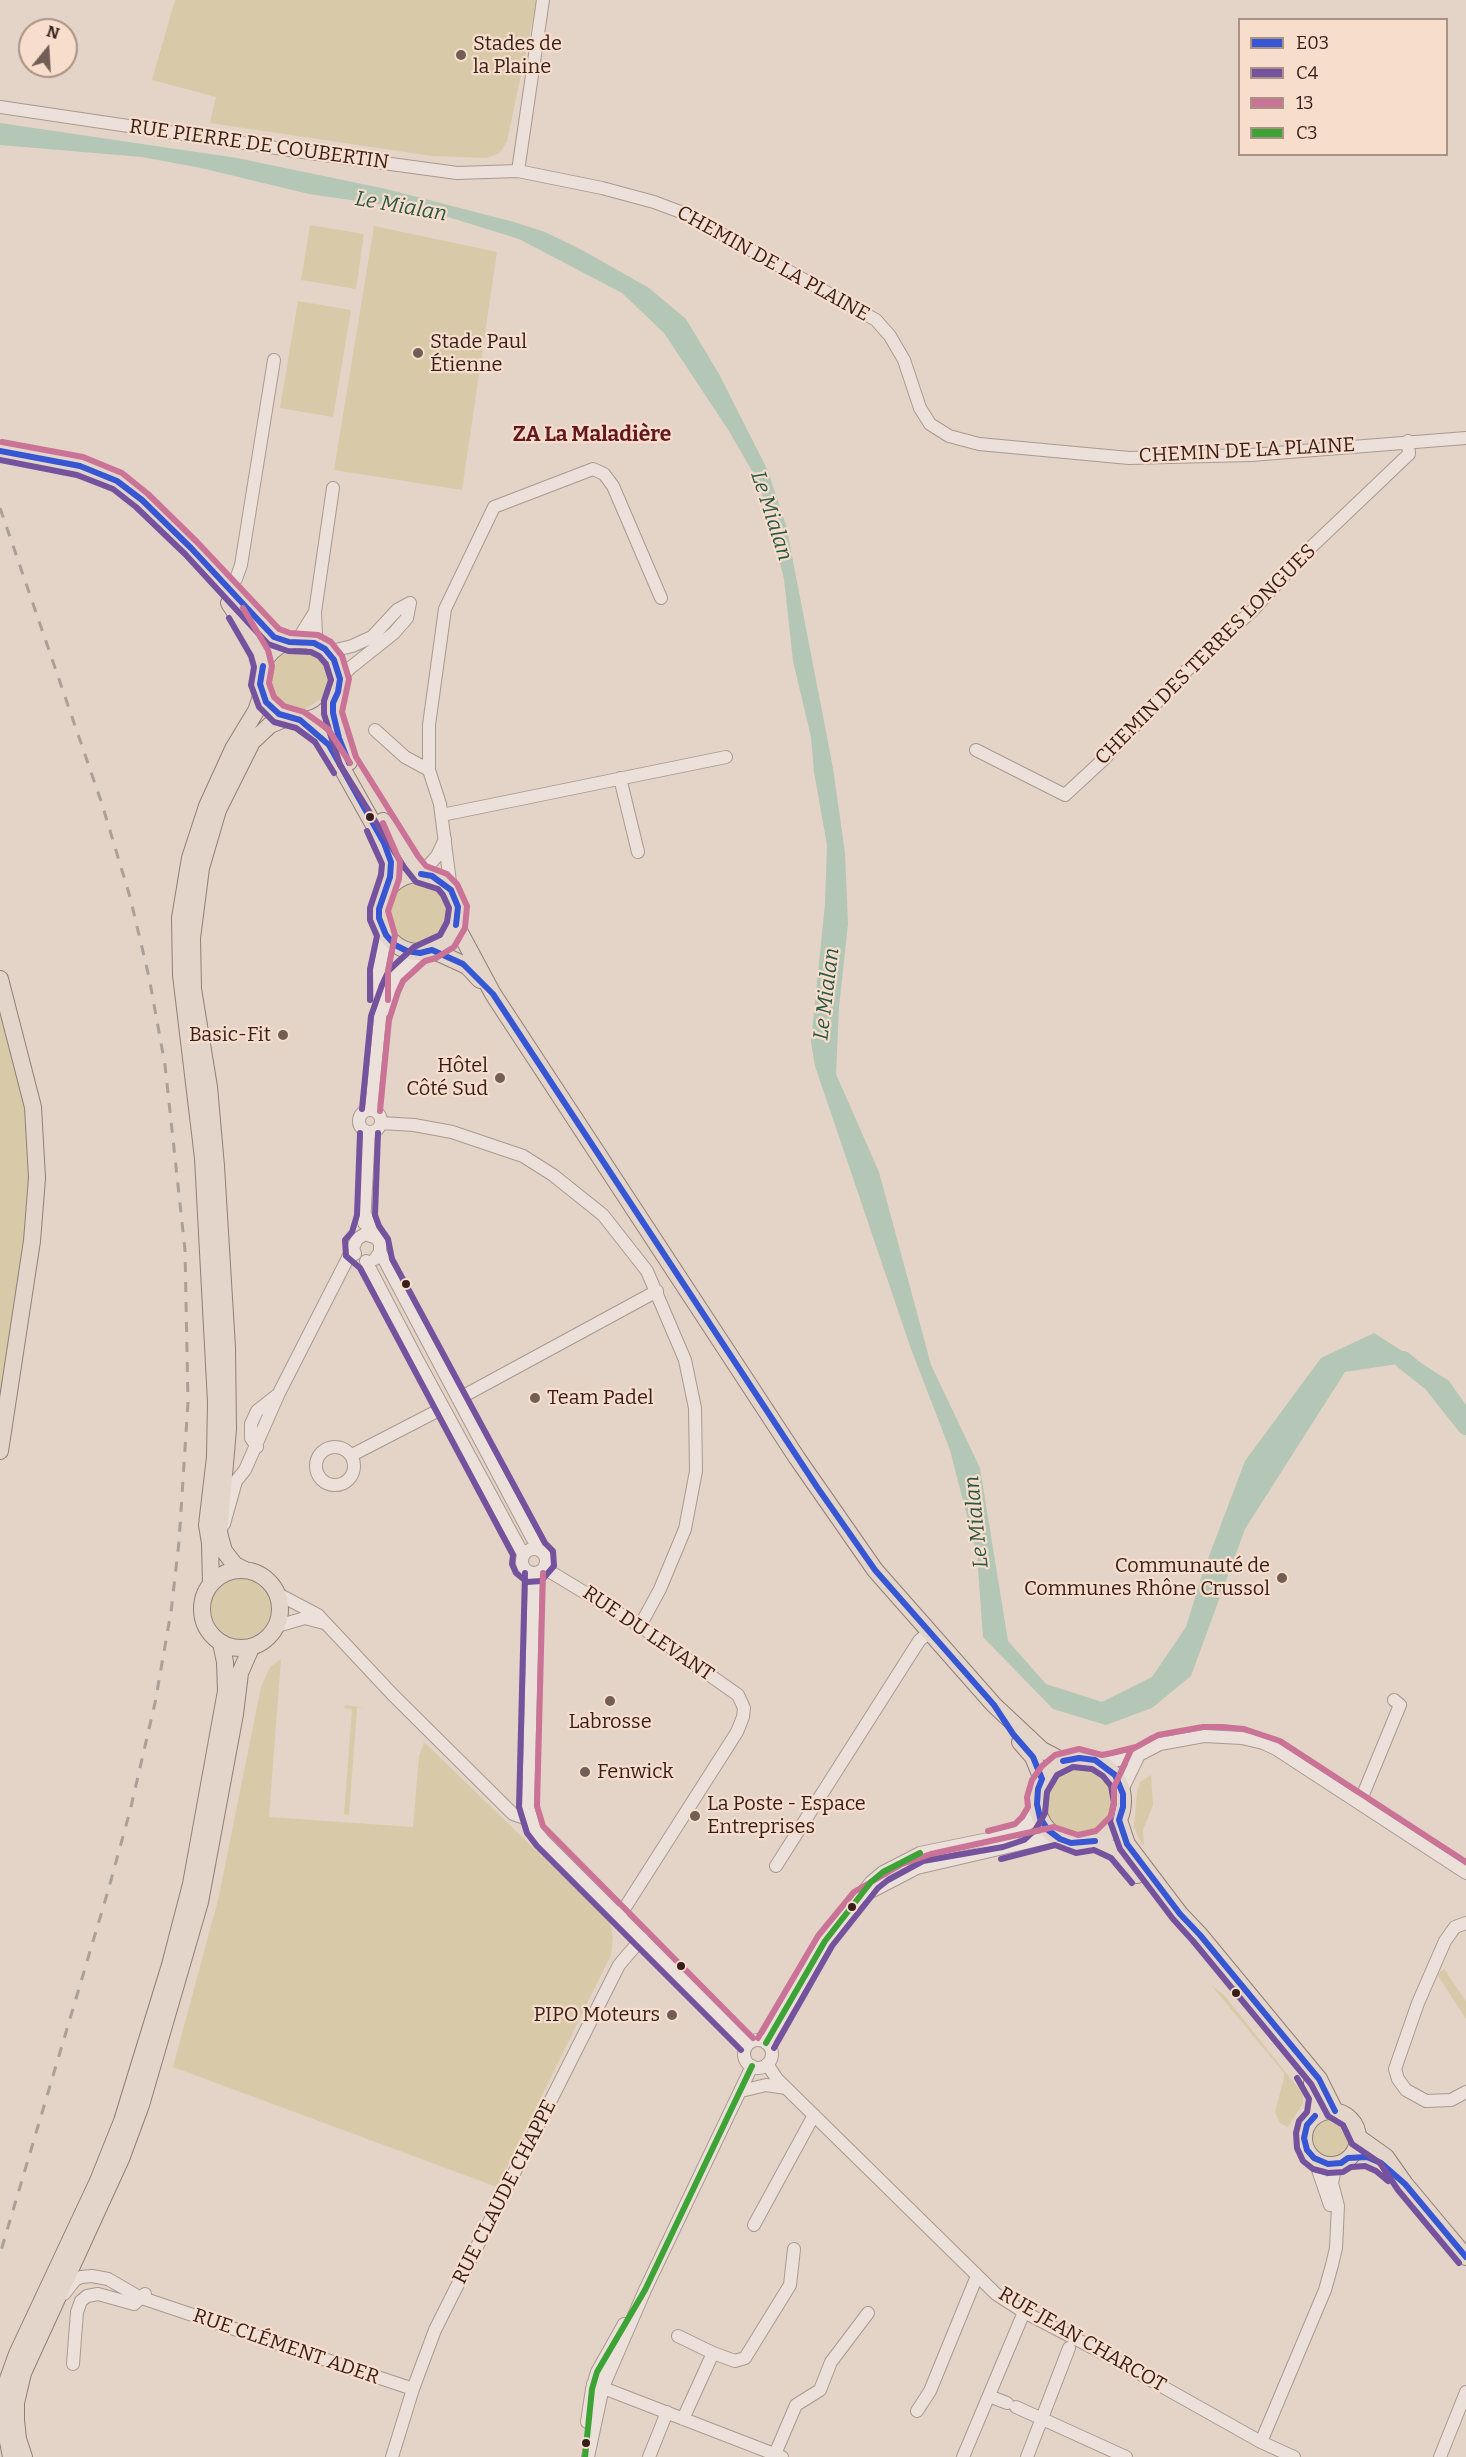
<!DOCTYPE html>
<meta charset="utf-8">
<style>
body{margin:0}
#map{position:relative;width:1466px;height:2457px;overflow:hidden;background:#e4d3c7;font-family:Bitter,serif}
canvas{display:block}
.legend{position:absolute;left:1238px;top:18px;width:210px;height:138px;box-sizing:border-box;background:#f7ddcb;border:2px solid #aa9184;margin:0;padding:8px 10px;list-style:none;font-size:18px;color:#361f1a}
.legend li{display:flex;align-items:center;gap:12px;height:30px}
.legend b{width:30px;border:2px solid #aa9184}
.north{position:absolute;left:18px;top:18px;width:60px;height:60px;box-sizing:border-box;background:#f7ddcb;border:2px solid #aa9184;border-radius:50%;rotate:18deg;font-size:16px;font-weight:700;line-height:24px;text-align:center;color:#361f1a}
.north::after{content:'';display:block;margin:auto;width:21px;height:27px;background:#735e57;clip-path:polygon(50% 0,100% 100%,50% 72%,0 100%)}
</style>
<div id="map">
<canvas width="1466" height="2457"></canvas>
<ul class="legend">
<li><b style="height:8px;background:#3656d3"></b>E03</li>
<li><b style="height:8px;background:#75529d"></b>C4</li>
<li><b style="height:8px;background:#cb7397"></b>13</li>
<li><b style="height:8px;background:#3da335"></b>C3</li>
</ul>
<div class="north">N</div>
</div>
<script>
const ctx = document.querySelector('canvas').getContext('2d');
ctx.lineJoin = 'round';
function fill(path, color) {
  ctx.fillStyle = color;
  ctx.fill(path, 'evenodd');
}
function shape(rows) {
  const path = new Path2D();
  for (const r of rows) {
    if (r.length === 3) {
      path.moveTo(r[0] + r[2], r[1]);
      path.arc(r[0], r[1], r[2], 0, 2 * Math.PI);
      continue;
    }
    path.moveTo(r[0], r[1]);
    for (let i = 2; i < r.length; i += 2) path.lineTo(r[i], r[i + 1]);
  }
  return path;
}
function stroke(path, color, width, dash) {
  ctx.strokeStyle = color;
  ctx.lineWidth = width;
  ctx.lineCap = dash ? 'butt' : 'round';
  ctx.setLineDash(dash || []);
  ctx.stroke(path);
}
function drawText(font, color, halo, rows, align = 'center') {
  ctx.font = font + ' Bitter,serif';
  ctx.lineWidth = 4.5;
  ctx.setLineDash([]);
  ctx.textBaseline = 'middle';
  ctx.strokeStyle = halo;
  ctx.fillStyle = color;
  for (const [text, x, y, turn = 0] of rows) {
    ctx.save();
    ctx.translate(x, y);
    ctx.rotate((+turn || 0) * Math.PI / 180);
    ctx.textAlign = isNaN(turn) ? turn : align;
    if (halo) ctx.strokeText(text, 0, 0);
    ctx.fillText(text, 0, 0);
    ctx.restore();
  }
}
fill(shape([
 [175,0,537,0,507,141,500,153,487,158,432,156,210,123,216,97,152,80],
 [310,225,364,234,356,289,301,280],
 [374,226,497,252,462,490,334,470],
 [298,301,351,310,333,417,280,408],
 [297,650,308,651,318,655,328,667,331,677,328,693,322,702,319,700,303,711,293,710,283,705,273,693,270,683,271,673,275,663,282,655],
 [420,883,428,884,439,892,445,901,449,914,444,934,439,939,422,945,415,944,400,936,392,925,390,918,392,900,399,888,407,885],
 [0,979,13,1025,37,1178,0,1451],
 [241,1609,30],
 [281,1659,269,1817,413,1827,419,1756,424,1742,610,1922,613,1938,611,1955,497,2187,173,2067,219,1896,261,1687,270,1667],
 [346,1705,364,1708,357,1708,349,1815,344,1814,352,1709,343,1708],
 [1079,1802,36],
 [1151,1775,1153,1805,1143,1830,1144,1844,1142,1846,1134,1827,1137,1793,1140,1782],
 [1444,1969,1466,2001,1466,2019,1437,1974],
 [1211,1985,1224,1995,1303,2094,1303,2103,1288,2127,1280,2123,1275,2112,1284,2078,1284,2073],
 [1331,2138,18]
]), '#d8caa8');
fill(shape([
 [0,123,237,158,386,189,514,222,545,232,582,250,649,288,686,319,719,374,768,471,786,525,833,768,845,853,848,924,839,1007,836,1074,879,1172,931,1365,980,1468,1008,1641,1046,1684,1102,1702,1152,1677,1186,1627,1203,1572,1245,1461,1321,1358,1374,1333,1449,1381,1466,1405,1466,1431,1452,1406,1428,1378,1397,1364,1345,1372,1245,1529,1191,1676,1152,1708,1106,1725,1053,1709,983,1637,977,1555,950,1450,911,1349,815,1066,811,1042,825,904,827,845,814,772,811,737,793,661,784,579,760,485,729,431,664,333,622,293,519,239,445,216,385,205,309,194,201,168,142,157,0,145]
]), '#b4c6b5');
stroke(shape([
 [1403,1360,1432,1383,1466,1426]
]), '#b4c6b5', 18);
const minor = shape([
 [0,107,310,153,457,173,518,171,602,188,654,202,686,214,876,320,890,336,904,360,920,408,930,424,949,436,979,444,1129,458,1251,455,1466,438],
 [518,171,543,0],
 [228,587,236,579,241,565,274,360],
 [297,641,315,612],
 [321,647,316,635,315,612,333,488],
 [328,652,352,646,372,637,397,610,410,603],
 [340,679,350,668,394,633,407,618,410,603],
 [375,730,405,757,429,770],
 [976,750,1065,795,1105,758,1187,670,1253,610,1304,554,1409,454,1408,441],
 [620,778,638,852],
 [442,815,726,757],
 [421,874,437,856,445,839],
 [451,890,440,804,429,770,429,725,445,609,494,507,593,469,604,474,613,486,661,598],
 [383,1011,396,976,420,953],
 [370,1121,11],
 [371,1110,380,1018,379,970,386,935],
 [381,1123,414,1125,452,1132,523,1156,553,1175,603,1215,647,1271,685,1360,695,1408,696,1471,685,1529,660,1589,640,1626],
 [366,1216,371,1230,380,1243,380,1252,375,1259],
 [364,1223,369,1133],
 [380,1252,538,1549],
 [355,1254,353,1248,357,1239,365,1234,374,1237],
 [366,1261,417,1359,523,1554],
 [458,1399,657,1291],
 [335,1466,19],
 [257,1447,251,1438,251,1424,257,1411,276,1396],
 [352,1455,443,1408],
 [224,1524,236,1481,245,1470,279,1393,353,1248],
 [534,1561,12],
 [544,1568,640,1626,738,1695,744,1708,743,1717,737,1732,619,1917],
 [534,1573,528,1807,535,1830,543,1840,747,2044],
 [278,1594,318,1615,393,1695,513,1814,531,1820],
 [277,1626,305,1618,324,1623],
 [1102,1764,1139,1755,1160,1744,1204,1736,1242,1738,1263,1743,1276,1749,1466,1873],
 [1122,1790,1139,1755],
 [1360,1802,1400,1705,1394,1700],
 [776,1866,919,1641,930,1631],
 [865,1895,917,1868,1055,1836],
 [1466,1923,1455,1927,1445,1941,1418,2003,1395,2069,1398,2079,1406,2090,1426,2101,1451,2100,1466,2092],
 [758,2054,14],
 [766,2043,825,1941,871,1882,883,1872,920,1853,1013,1834,1029,1823,1037,1809],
 [767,2064,777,2079,996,2294,1024,2312,1099,2351,1261,2442,1294,2457],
 [741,2091,766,2085,786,2088],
 [1314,2158,1330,2205],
 [754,2225,814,2115],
 [64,2294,75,2280,81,2277,92,2276,108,2279,139,2297,413,2389],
 [678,2336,713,2353],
 [73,2364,77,2312,81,2301,87,2296,98,2294,134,2304,145,2294],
 [593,2384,782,2457],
 [989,2396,1007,2403],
 [1016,2407,1126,2457],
 [917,2411,930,2391,977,2276],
 [683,2419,713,2353,735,2361,745,2358,790,2285,794,2249],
 [587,2422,592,2389,597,2372,624,2324],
 [1261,2442,1325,2290,1332,2265,1336,2248,1338,2206,1332,2183,1336,2164],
 [775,2454,796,2405,820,2390,831,2362,868,2313],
 [392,2457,413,2389,435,2330,451,2298,619,1965,642,1938],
 [588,2457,603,2387,645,2290,752,2066],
 [649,2457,667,2412],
 [963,2457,1024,2312],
 [1027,2457,1069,2348],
 [1440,2457,1466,2392]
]);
const major = shape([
 [0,451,80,466,108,476,130,490,191,548,268,632,274,637,289,642],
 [229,603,254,641,263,666],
 [300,680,40],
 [333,703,336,725,349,762],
 [300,720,329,745,384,843,391,862,387,890],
 [383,821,421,874],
 [419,913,39],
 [456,925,493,994,797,1458,875,1570,994,1705,1042,1750,1063,1761],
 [432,950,467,966,480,980],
 [0,979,33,1107,37,1178,32,1241,0,1451],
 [241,1609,39],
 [245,1570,235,1565,224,1551,219,1533,228,1429,227,1348,216,1166,209,1087,193,989,192,938,201,868,218,810,252,742,270,725,287,718],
 [211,1584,210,1543,207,1525,215,1457,216,1402,203,1158,181,975,180,918,190,858,207,806,233,749,256,711,262,694],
 [1020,1742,1033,1757,1042,1779],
 [1080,1801,43],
 [1119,1820,1127,1844,1180,1914,1200,1935,1319,2079,1335,2111],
 [1095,1841,1117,1851,1137,1875],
 [1312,2083,1318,2099,1315,2116],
 [1331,2138,27],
 [1358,2137,1386,2157,1405,2184,1466,2257],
 [11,2457,4,2421,3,2400,8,2379,17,2354,98,2181,122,2121,170,1965,191,1884,226,1691,225,1662,221,1643],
 [24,2457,18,2439,16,2420,16,2403,23,2373,121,2159,141,2105,200,1902,235,1714,240,1673,251,1648]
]);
stroke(minor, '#a89991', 14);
stroke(major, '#8e7f78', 18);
stroke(minor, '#ebe1da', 12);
stroke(major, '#e3d5ca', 16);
stroke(shape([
 [0,508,102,804,130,897,149,977,165,1065,185,1250,188,1402,179,1542,171,1612,155,1703,130,1811,108,1891,0,2254]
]), '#aaa09a', 3, [10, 10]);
stroke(shape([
 [0,451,80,466,117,481,142,500,191,548,274,637,289,642,314,643,325,649,334,660,340,679,338,692,333,703,333,713,339,738,349,763],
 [263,666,260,684,266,702,279,714,300,720,329,745,384,843,391,862,390,877,379,909,379,918,386,935,395,945,407,951,420,953,432,950,463,964,493,994,817,1487,875,1570,994,1705,1013,1734,1033,1757,1042,1779],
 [421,874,432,876,451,890,458,907,456,925],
 [1063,1761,1079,1758,1095,1760,1115,1775,1123,1794,1123,1807,1119,1820,1127,1844,1180,1914,1200,1935,1319,2079,1335,2111],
 [1042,1779,1038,1789,1037,1804,1040,1818,1048,1830,1060,1839,1071,1843,1095,1841],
 [1315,2116,1307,2125,1304,2138,1307,2150,1314,2158,1328,2164,1341,2163,1348,2158,1367,2157,1381,2163,1405,2184,1466,2257]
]), '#3656d3', 6);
stroke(shape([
 [0,460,77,475,113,489,136,507,185,554,268,644,288,651,311,652,319,656,326,664,331,680,324,701,324,714,340,765,404,867,416,882,438,889,443,895,449,908,447,922,440,935,414,947,389,970,382,985,371,1016,362,1109],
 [229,618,251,656,254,667,251,685,259,707,274,722,296,728,315,742,334,773],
 [367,831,382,864,381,875,370,908,370,920,377,936,370,969,370,1000],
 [360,1133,357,1215,352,1232,345,1240,346,1256,360,1268,513,1555,512,1564,516,1573,527,1582,541,1581,554,1566,553,1551,545,1543,392,1259,388,1239,379,1226,375,1215,378,1133],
 [525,1573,519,1807,527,1833,537,1846,741,2050],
 [1001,1859,1055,1845,1076,1853,1094,1850,1111,1858,1132,1883],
 [774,2048,832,1946,878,1888,888,1880,923,1861,1003,1847,1024,1840,1036,1829,1045,1813,1047,1792,1057,1775,1073,1767,1092,1769,1103,1776,1111,1786,1114,1803,1110,1821,1120,1849,1173,1919,1193,1941,1311,2084,1328,2116,1343,2125,1352,2144,1380,2163,1398,2190,1459,2263],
 [1297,2078,1309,2099,1307,2112,1299,2121,1296,2133,1297,2148,1303,2161,1313,2169,1328,2173,1343,2172,1351,2167,1365,2166,1376,2171,1388,2181]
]), '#75529d', 6);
stroke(shape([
 [2,442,83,457,122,473,148,494,197,542,279,629,290,633,318,635,331,642,342,656,349,679,342,712,356,757,418,856,426,866,447,874,457,884,467,906,465,928,454,947,436,958,425,961,403,981,398,992,389,1020,380,1111],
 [243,608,268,650,272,666,269,683,274,697,284,706,304,712,328,729,350,763],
 [383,823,400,862,399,879,388,911,395,935,388,971,388,1000],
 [543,1573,537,1806,543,1826,753,2038],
 [988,1831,1015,1824,1022,1817,1028,1807,1027,1797,1032,1780,1042,1766,1055,1755,1079,1749,1102,1755,1112,1753,1136,1747,1152,1738],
 [758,2038,818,1936,854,1892,902,1864,931,1854,1054,1827,1078,1835,1096,1831,1111,1816,1114,1802,1114,1787,1131,1750,1158,1735,1203,1727,1222,1727,1244,1729,1280,1741,1466,1862]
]), '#cb7397', 6);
stroke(shape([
 [766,2043,825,1941,871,1882,883,1872,920,1853],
 [585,2457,592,2389,597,2372,645,2290,752,2066]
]), '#3da335', 6);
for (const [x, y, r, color] of [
 [461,55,6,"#735e57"],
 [418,353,6,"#735e57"],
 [370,817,5,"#361f1a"],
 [283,1035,6,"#735e57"],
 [500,1078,6,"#735e57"],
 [406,1284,5,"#361f1a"],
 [535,1398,6,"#735e57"],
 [1282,1578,6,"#735e57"],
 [610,1701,6,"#735e57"],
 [585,1772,6,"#735e57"],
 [695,1816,6,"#735e57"],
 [852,1907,5,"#361f1a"],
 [681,1966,5,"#361f1a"],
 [1236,1993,5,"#361f1a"],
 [672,2015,6,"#735e57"],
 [586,2443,5,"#361f1a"]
]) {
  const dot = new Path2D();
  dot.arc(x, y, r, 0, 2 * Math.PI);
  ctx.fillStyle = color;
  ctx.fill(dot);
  stroke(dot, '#f7ddcb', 2);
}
drawText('20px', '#361f1a', '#f7ddcb', [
 ["Stades de",473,44],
 ["la Plaine",473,67],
 ["Stade Paul",430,342],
 ["Étienne",430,365],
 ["Basic-Fit",271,1035,"right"],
 ["Hôtel",488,1066,"right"],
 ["Côté Sud",488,1089,"right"],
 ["Team Padel",547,1398],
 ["Communauté de",1270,1566,"right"],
 ["Communes Rhône Crussol",1270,1589,"right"],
 ["Labrosse",610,1722,"center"],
 ["Fenwick",597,1772],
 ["La Poste - Espace",707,1804],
 ["Entreprises",707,1827],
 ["PIPO Moteurs",660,2015,"right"]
], 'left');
drawText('20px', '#361f1a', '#f7ddcb', [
 ["RUE PIERRE DE COUBERTIN",259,145,8],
 ["CHEMIN DE LA PLAINE",773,264,29],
 ["CHEMIN DE LA PLAINE",1247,451,-3],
 ["CHEMIN DES TERRES LONGUES",1206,655,-45],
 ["RUE DU LEVANT",648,1634,34],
 ["RUE CLAUDE CHAPPE",505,2192,-63],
 ["RUE JEAN CHARCOT",1082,2340,30],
 ["RUE CLÉMENT ADER",286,2347,19]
]);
drawText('italic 21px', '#285746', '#f7ddcb', [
 ["Le Mialan",401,207,10],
 ["Le Mialan",771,516,72],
 ["Le Mialan",827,994,-83],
 ["Le Mialan",977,1522,-96]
]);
drawText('bold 21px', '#65171e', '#f7ddcb', [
 ["ZA La Maladière",592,435]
]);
</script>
